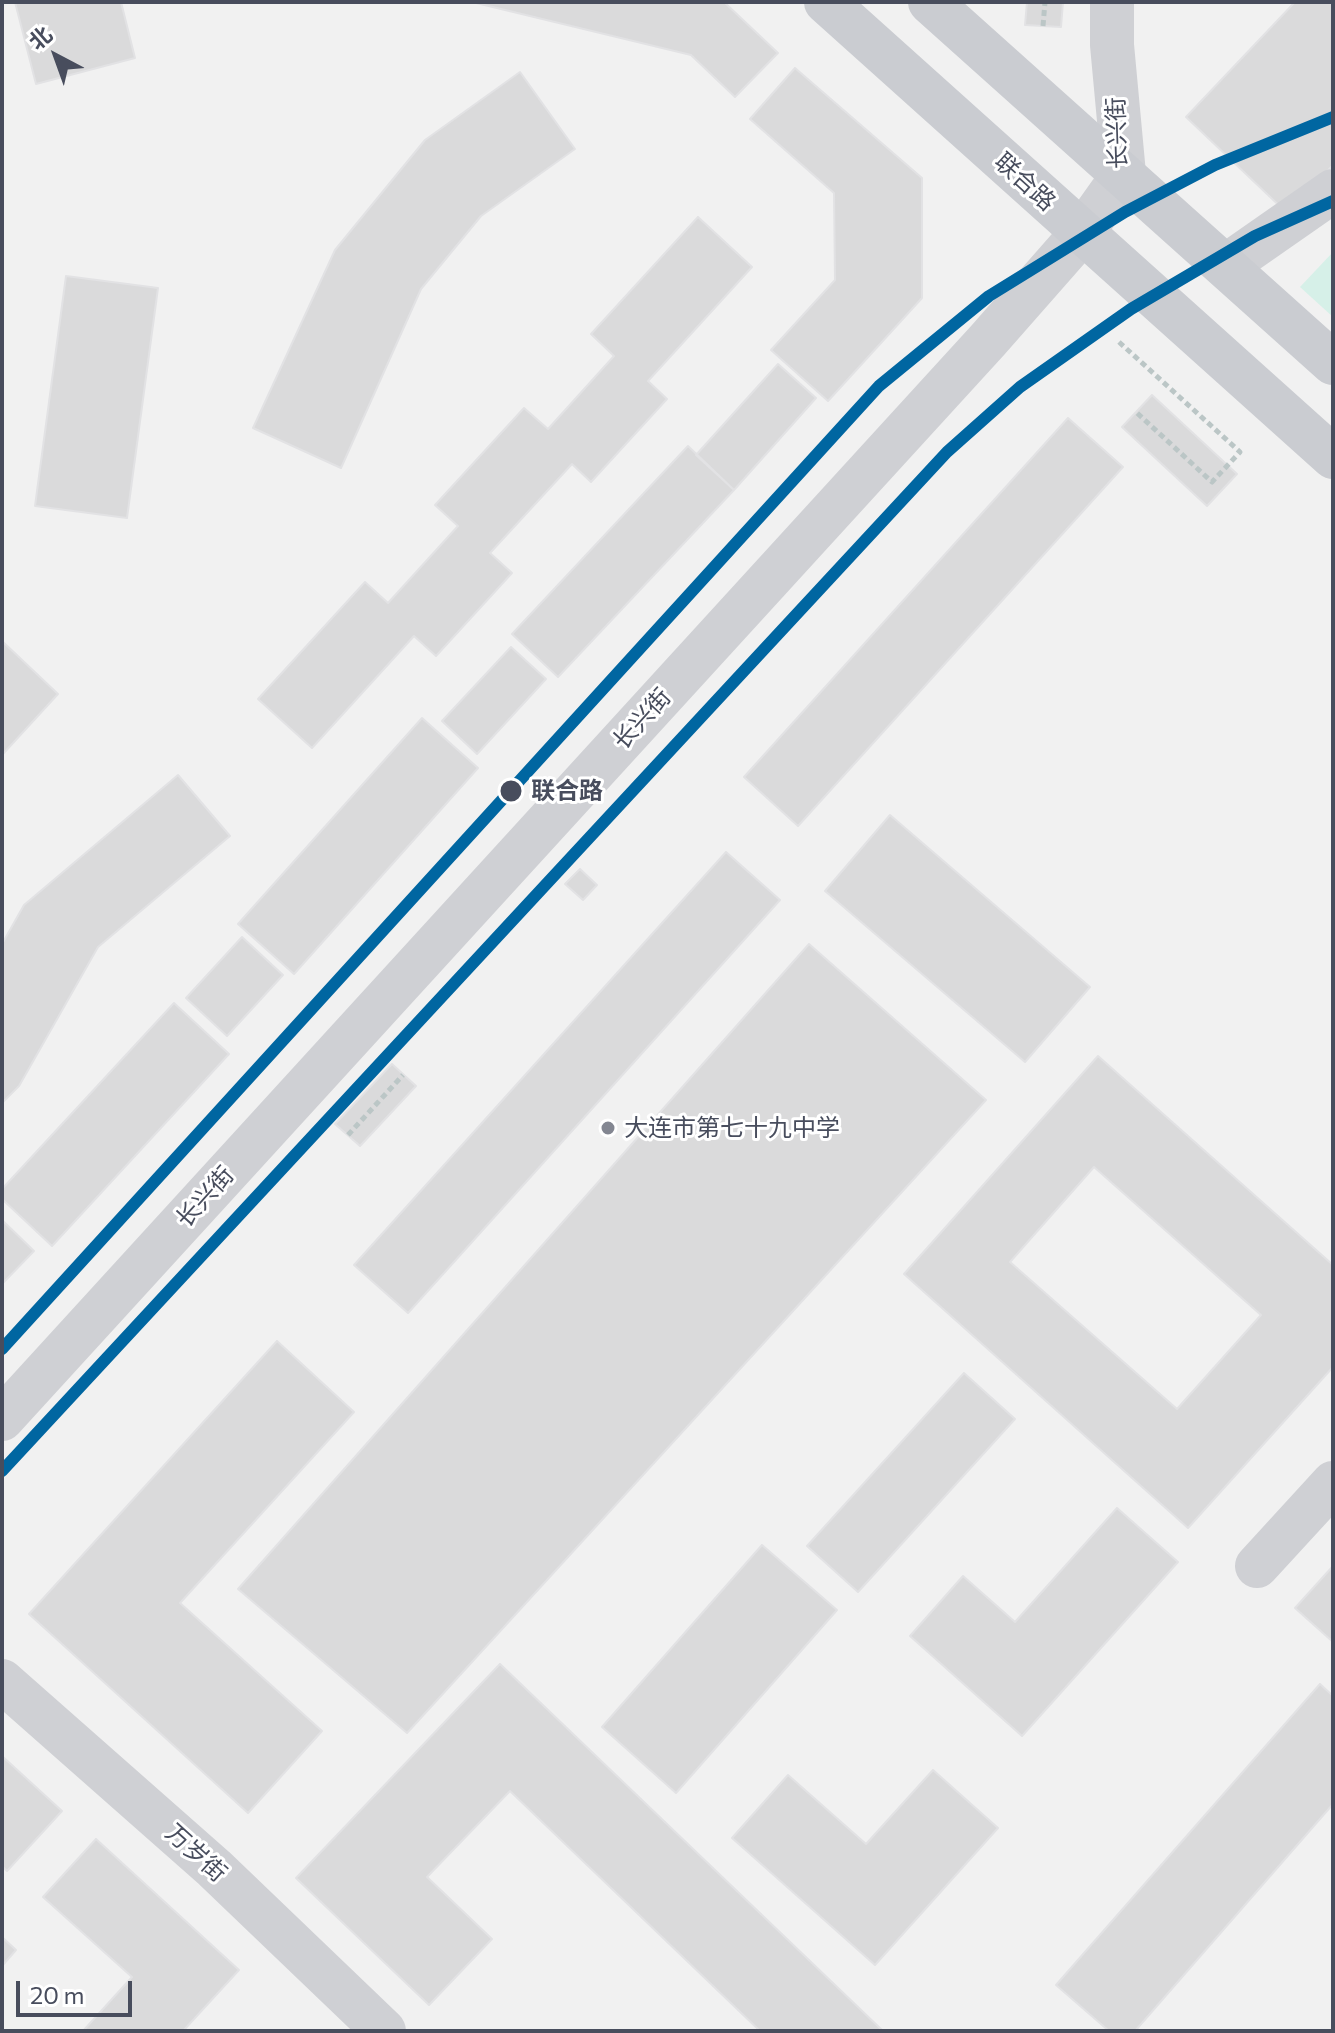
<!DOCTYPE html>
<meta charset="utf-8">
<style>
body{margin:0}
#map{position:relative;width:1335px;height:2033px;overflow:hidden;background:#f1f1f1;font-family:Commissioner,"Noto Sans SC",sans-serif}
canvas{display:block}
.frame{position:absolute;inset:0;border:4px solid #484d5d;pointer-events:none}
.north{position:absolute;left:16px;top:16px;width:80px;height:80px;-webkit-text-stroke:6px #fff;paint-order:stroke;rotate:319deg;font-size:22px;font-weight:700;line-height:32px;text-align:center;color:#484d5d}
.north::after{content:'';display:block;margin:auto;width:28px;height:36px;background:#484d5d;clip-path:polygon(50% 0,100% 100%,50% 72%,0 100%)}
.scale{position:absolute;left:16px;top:1981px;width:116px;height:36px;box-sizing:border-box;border:4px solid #484d5d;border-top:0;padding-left:10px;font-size:24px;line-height:28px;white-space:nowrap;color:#484d5d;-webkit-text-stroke:6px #fff;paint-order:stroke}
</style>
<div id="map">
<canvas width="1335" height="2033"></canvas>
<div class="frame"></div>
<div class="north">北</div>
<div class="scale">20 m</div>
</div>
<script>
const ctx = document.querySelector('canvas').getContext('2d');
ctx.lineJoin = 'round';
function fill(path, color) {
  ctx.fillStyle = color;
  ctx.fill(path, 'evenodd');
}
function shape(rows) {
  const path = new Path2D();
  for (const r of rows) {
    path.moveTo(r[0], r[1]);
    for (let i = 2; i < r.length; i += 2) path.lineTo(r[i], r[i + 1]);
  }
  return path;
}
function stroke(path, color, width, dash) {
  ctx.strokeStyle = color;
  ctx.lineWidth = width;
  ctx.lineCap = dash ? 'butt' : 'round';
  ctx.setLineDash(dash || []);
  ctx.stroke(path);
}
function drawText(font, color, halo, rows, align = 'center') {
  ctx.font = font + ' Commissioner,"Noto Sans SC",sans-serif';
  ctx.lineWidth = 6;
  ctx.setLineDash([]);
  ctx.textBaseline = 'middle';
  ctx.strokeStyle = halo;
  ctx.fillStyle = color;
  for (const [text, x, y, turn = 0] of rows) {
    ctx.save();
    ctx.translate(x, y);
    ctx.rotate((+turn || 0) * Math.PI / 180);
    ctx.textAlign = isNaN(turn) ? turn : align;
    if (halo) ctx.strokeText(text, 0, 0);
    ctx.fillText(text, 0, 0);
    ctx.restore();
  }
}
fill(shape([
 [1333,252,1333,317,1300,287]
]), '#d6f0e8');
const building = shape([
 [15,2,121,2,135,58,36,84,15,2],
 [472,2,724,2,778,53,735,97,691,55,472,2],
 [1027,2,1063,2,1061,27,1025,25,1027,2],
 [1295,2,1333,2,1333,165,1287,213,1186,117,1295,2],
 [795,68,922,178,922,298,828,401,771,350,835,280,834,193,750,119,795,68],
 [520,72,575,149,481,216,421,289,341,468,253,428,335,250,425,140,520,72],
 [698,217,752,267,648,381,667,399,591,482,572,464,490,553,512,573,436,656,414,636,312,748,258,699,365,582,388,603,458,526,435,505,524,408,548,429,614,356,591,334,698,217],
 [66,276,158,288,127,518,35,506,66,276],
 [778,364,816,398,734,490,696,455,778,364],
 [1152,395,1237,474,1207,506,1122,427,1152,395],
 [1068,418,1123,467,798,826,744,777,1068,418],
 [688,446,734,490,558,677,512,634,688,446],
 [2,641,58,694,2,755,2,641],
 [511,647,546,679,477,754,442,721,511,647],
 [422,718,478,768,294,974,238,924,422,718],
 [178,775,230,836,98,947,19,1086,2,1103,2,944,24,905,178,775],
 [890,815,1090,987,1025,1062,825,891,890,815],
 [726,852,780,900,408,1313,354,1265,726,852],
 [580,869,597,885,583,900,565,884,580,869],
 [242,937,283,975,227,1036,186,998,242,937],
 [809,944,986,1100,407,1733,238,1589,809,944],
 [174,1003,229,1054,52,1246,2,1199,2,1189,174,1003],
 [1098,1056,1333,1265,1333,1367,1188,1528,904,1274,1098,1056],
 [1094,1167,1261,1315,1177,1409,1010,1262,1094,1167],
 [392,1064,416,1086,360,1146,335,1124,392,1064],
 [2,1220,34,1251,2,1284,2,1220],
 [277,1341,354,1412,180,1603,322,1731,248,1813,29,1614,277,1341],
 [964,1373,1015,1419,858,1592,807,1546,964,1373],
 [1117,1508,1178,1562,1022,1736,910,1636,963,1576,1015,1622,1117,1508],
 [762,1545,837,1610,676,1793,602,1727,762,1545],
 [1333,1566,1333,1642,1295,1608,1333,1566],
 [500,1664,883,2031,760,2031,510,1791,427,1877,492,1939,429,2005,296,1878,500,1664],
 [1320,1684,1333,1696,1333,1804,1135,2031,1109,2031,1056,1985,1320,1684],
 [2,1756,62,1811,7,1871,2,1866,2,1756],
 [933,1770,998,1828,875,1965,732,1838,788,1775,866,1844,933,1770],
 [96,1839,239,1970,183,2031,83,2031,132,1977,43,1897,96,1839],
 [2,1937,16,1950,2,1966,2,1937]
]);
fill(building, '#dadadb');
stroke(building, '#e2e2e4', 2);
stroke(shape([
 [1043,26,1045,2],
 [1119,342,1240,452,1212,482,1136,412],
 [348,1135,403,1075]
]), '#bbc6c6', 5, [6, 4]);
stroke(shape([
 [1227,265,1333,191],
 [2,1419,988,340,1082,233,1124,174,1112,45,1112,2],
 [1257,1566,1333,1483],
 [2,1681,214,1868,384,2031]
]), '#cfd0d4', 44);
stroke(shape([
 [826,2,1333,457],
 [930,2,1333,363]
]), '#caccd1', 44);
stroke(shape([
 [2,1349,879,386,989,296,1125,212,1215,165,1333,117],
 [2,1471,947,452,1020,387,1131,309,1255,236,1333,201]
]), '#0066a1', 12);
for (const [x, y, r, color] of [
 [511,791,12,"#484d5d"],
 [608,1128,8,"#838691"]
]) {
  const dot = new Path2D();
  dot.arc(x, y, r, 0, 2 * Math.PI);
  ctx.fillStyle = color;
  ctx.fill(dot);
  stroke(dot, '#fff', 3);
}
drawText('24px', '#484d5d', '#fff', [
 ["长兴街",1117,133,-92],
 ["联合路",1025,182,42],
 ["长兴街",642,719,-48],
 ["长兴街",205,1197,-48],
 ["万岁街",196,1853,42]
]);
drawText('bold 24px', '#484d5d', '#fff', [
 ["联合路",531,791]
], 'left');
drawText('24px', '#484d5d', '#fff', [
 ["大连市第七十九中学",624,1128]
], 'left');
</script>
